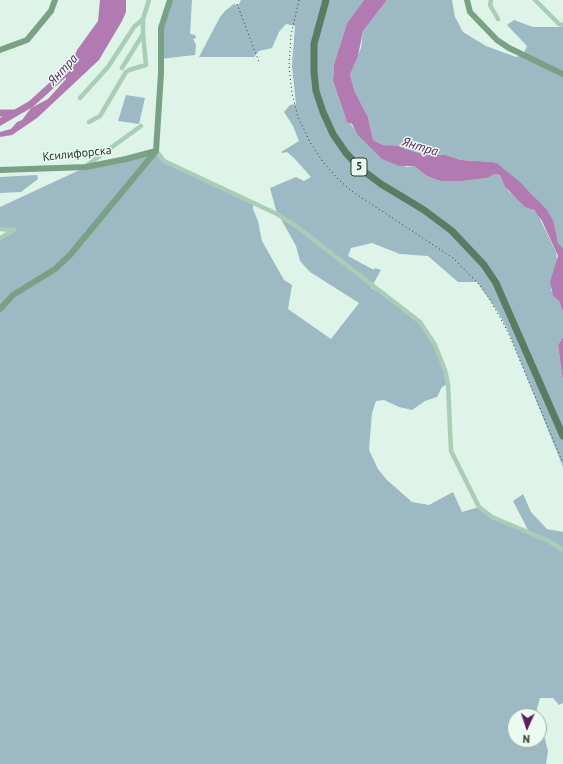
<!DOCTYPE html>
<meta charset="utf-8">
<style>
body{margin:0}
#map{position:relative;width:563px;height:764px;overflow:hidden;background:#def4e8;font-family:"PT Sans",sans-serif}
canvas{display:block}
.north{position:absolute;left:507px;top:708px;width:40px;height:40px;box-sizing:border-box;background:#ebfbf2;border:1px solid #9daea3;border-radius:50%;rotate:183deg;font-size:11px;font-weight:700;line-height:16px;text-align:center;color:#293a2d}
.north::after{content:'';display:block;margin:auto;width:14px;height:18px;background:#5d1c5e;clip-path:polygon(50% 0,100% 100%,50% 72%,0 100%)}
</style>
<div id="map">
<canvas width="563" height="764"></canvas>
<div class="north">N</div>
</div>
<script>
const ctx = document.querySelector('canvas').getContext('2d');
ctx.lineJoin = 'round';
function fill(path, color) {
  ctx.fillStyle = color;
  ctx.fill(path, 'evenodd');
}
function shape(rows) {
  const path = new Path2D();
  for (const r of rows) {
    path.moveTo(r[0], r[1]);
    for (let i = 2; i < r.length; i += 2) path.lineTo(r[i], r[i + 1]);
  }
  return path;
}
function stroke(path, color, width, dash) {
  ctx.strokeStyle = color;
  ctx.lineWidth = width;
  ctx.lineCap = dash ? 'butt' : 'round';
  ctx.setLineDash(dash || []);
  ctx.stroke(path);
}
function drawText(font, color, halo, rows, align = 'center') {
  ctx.font = font + ' "PT Sans",sans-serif';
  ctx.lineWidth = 3;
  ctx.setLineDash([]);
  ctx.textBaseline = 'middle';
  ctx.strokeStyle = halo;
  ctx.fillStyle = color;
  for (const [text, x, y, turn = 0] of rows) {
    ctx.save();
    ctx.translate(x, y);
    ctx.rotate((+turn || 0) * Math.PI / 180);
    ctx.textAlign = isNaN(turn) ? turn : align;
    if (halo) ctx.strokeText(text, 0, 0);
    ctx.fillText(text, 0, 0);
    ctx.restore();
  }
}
fill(shape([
 [170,0,192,0,190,34,195,35,196,38,193,39,196,45,195,55,160,59,160,43],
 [241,0,364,0,347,23,334,64,333,81,346,119,366,142,406,167,414,166,427,176,440,181,462,181,487,178,495,174,500,175,505,187,509,192,537,213,556,252,557,260,551,290,559,301,563,312,563,337,558,345,563,382,563,467,508,331,498,312,477,282,458,282,428,256,400,254,372,243,351,248,348,256,374,270,375,268,381,270,371,288,388,296,411,313,435,345,448,384,442,387,437,397,425,401,412,410,399,407,384,400,376,401,372,413,369,450,378,469,387,480,412,502,429,505,453,492,462,512,479,507,492,517,529,532,513,501,523,494,531,512,547,529,563,532,563,703,559,705,553,698,540,698,535,716,515,716,515,740,539,740,539,727,545,739,548,751,546,764,0,764,0,238,13,232,0,229,0,207,86,167,156,151,159,157,253,203,253,209,258,221,262,241,284,280,292,285,288,309,331,339,359,303,310,272,300,261,296,246,276,210,270,188,296,177,304,181,311,177,294,158,287,152,283,153,281,152,299,141,293,126,284,112,290,105,296,104,292,66,295,26,286,24,279,32,272,48,259,51,254,57,199,57,220,17,225,11,235,3,235,5,239,4],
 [387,0,452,0,455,17,463,32,486,46,516,57,523,55,527,46,507,25,514,20,533,27,563,27,563,248,558,243,554,222,532,194,503,168,492,162,461,160,446,155,416,154,405,148,383,145,373,140,368,117,355,92,350,75,361,48,363,31],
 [126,95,145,98,139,124,118,121],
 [37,175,38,179,21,192,0,193,0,177]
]), '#9dbac4');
fill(shape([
 [100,0,126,0,126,12,122,21,99,60,37,118,12,135,0,137,0,132,11,129,17,122,22,120,31,108,48,99,66,79,65,76,56,83,55,80,64,67,72,63,77,50,98,21],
 [364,0,387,0,363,31,358,56,350,75,355,92,368,117,373,140,383,145,398,146,423,155,446,155,461,160,492,162,498,164,520,182,547,210,554,222,558,243,563,248,563,312,559,301,553,295,550,282,558,256,542,221,534,210,525,207,505,187,500,175,495,174,487,178,462,181,440,181,427,176,414,166,399,166,382,159,358,135,352,124,347,122,333,81,334,64,347,23],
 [563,337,563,382,558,345]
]), '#b17bb2');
stroke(shape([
 [0,113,14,113],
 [0,122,31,104,62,76]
]), '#b17bb2', 7);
stroke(shape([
 [491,0,490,5,498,19],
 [535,0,559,24,563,25],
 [122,68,143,34],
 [80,98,108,67,134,27,143,19],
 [89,122,100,116,126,72,129,70,146,65,143,34,143,19,149,0],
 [156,151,164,161,277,214,296,226,420,322,435,345,445,370,448,384,451,451,479,507,492,517,549,541,563,550],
 [86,166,141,126],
 [0,229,14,230,0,238]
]), '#a9cdb7', 4.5);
stroke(shape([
 [467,0,470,12,497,40,509,48,563,74],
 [0,50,27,40,51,11,55,0],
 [0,170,86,167,126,159,156,151],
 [0,309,13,295,55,269,70,255,156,151,161,73,161,28,170,0]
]), '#7aa185', 6);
stroke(shape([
 [326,0,314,44,314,72,316,91,323,112,333,134,346,153,361,169,381,184,424,210,452,231,484,265,496,283,563,436]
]), '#5a7c63', 7);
stroke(shape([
 [299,0,291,35,289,66,292,93,298,117,310,142,323,162,339,180,353,192,453,258,477,282,489,298,508,332,563,463],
 [237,4,259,62]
]), '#293a2d', 1, [1, 3]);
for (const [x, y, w] of [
 [359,167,16]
]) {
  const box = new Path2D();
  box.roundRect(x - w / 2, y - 9, w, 18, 3);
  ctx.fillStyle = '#ebfbf2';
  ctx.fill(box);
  stroke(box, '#293a2d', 1);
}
drawText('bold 11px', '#293a2d', null, [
 ["5",359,167]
]);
drawText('12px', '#293a2d', '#ebfbf2', [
 ["Ксилифорска",77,154,-6]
]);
drawText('italic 13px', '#5d1c5e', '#ebfbf2', [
 ["Янтра",63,70,-47],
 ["Янтра",420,147,17]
]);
</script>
